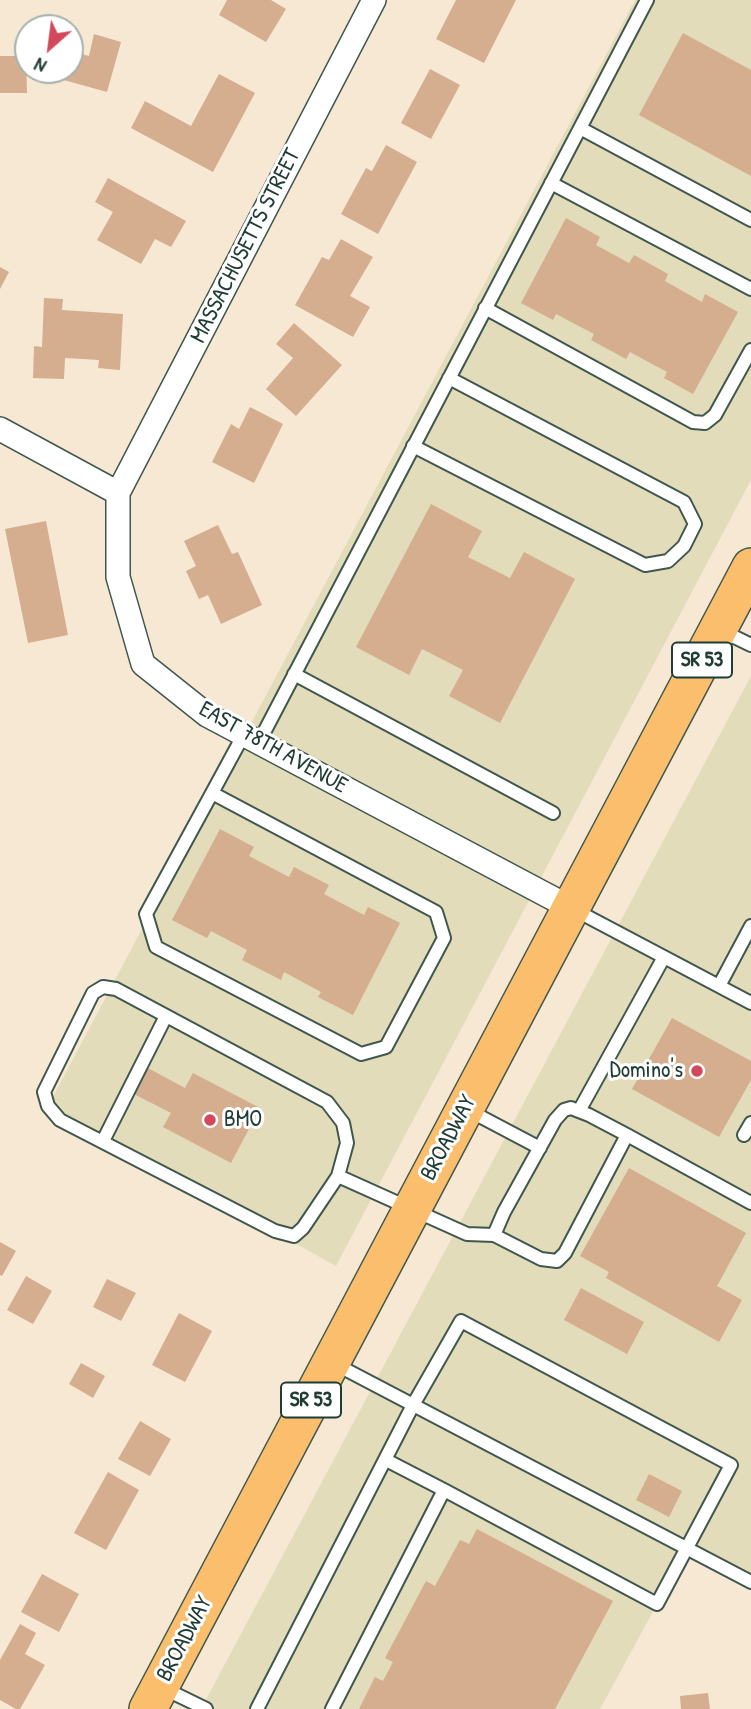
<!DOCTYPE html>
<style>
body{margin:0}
#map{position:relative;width:751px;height:1709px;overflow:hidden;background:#f7e8d4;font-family:"Patrick Hand",sans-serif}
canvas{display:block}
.north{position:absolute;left:14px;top:14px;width:70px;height:70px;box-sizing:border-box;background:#fff;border:2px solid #a5b1ae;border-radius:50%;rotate:208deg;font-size:19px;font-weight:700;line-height:28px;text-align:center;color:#1f3d34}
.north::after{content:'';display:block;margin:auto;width:24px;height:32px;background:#d1495b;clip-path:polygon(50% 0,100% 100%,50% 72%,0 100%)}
</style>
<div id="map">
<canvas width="751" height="1709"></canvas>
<div class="north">N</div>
</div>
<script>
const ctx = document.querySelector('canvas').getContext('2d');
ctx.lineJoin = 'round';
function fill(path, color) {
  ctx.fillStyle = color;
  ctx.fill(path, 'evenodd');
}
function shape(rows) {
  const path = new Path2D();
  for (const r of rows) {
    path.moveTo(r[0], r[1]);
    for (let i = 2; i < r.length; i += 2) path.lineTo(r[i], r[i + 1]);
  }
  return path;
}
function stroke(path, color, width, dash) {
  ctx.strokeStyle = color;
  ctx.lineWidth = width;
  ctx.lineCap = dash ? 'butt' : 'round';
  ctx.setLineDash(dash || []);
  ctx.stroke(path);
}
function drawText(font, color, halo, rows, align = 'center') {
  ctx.font = font + ' "Patrick Hand",sans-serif';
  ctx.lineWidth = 6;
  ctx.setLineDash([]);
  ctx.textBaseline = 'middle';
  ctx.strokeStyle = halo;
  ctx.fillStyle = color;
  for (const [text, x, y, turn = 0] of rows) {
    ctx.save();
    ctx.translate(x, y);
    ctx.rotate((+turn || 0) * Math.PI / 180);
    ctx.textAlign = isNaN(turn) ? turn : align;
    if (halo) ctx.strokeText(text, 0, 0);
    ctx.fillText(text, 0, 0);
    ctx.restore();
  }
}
fill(shape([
 [635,0,751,0,751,480,336,1266,48,1106],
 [751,676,751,1582,687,1549,600,1709,201,1709]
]), '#e2dcba');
fill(shape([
 [227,0,271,0,286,9,266,42,219,15],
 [456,0,516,0,484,63,436,39],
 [683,33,751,70,751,176,639,115],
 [94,34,121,42,107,92,42,74,43,70,70,70,70,51,89,56],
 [0,56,26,56,27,93,0,93],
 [430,69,460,85,431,139,401,123],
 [219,74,255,93,213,172,131,128,145,101,191,126],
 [386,145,417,162,378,234,341,214,366,168,372,171],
 [108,178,186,221,171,247,155,239,141,264,97,240,113,212,95,202],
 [566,218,600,237,596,245,629,263,634,255,668,274,665,281,702,302,705,294,738,312,693,394,664,378,667,372,630,352,626,359,591,340,594,334,556,314,553,320,521,303],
 [341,239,373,257,350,296,370,307,353,337,295,305,322,257,329,260],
 [0,267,9,272,0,289],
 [44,298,63,299,62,310,123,314,120,370,98,368,99,360,65,358,64,379,33,378,34,346,42,347],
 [294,323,342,365,296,416,266,389,293,358,276,344],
 [250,407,283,424,254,483,212,462,231,424,239,429],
 [431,504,482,531,468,557,510,578,524,552,575,579,500,723,449,696,463,670,422,649,409,675,356,647],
 [46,521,68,635,28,643,5,529],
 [218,525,232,554,238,552,262,605,221,624,208,595,199,599,186,571,196,566,184,541],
 [220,829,254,847,249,856,289,877,294,867,329,885,324,894,364,915,368,907,400,923,353,1015,318,997,321,992,284,972,281,980,242,960,247,950,211,931,207,938,172,920],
 [672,1018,751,1061,751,1080,719,1137,632,1089],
 [144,1066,185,1088,193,1073,260,1108,231,1163,163,1127,171,1113,130,1092],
 [629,1168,746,1233,717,1286,742,1300,719,1342,606,1278,609,1272,580,1256],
 [0,1242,16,1251,2,1276,0,1275],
 [26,1276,52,1291,33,1324,7,1310],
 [107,1279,136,1293,121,1321,93,1307],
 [581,1288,644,1322,627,1354,564,1320],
 [179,1313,212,1331,185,1382,152,1365],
 [81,1363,105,1376,93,1398,69,1384],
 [140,1421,171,1439,150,1476,118,1459],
 [108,1472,139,1490,106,1550,74,1533],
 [649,1474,682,1491,669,1517,636,1500],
 [477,1529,613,1601,555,1709,359,1709,375,1677,383,1681,393,1662,385,1658,426,1581,435,1586,460,1540,469,1544],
 [42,1574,79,1594,59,1632,21,1612],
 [20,1624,36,1633,25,1654,45,1665,20,1709,16,1709,0,1700,0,1660],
 [708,1693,710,1709,681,1709,680,1696]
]), '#d4ae8e');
const lane = shape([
 [580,128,751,220],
 [551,183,751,289],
 [485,308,693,422,705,423,715,415,751,350],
 [413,446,645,565,668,561,684,546,695,524,684,502,449,378],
 [720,630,751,645],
 [294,674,553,813],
 [259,742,647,0],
 [212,793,436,912,444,938,386,1047,361,1054,156,947,146,914,212,793,244,734],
 [575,910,751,1003],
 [719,986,751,926],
 [103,987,116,989,327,1102,343,1123,347,1143,338,1176,303,1228,294,1236,275,1231,60,1120,48,1106,44,1092,93,993,103,987],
 [468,1110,540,1148],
 [579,1111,664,957],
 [627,1135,565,1253,557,1261,541,1259,494,1235,504,1212,555,1120,564,1110,571,1108,589,1115,627,1135,751,1203],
 [744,1135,751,1123],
 [103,1141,166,1016],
 [338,1176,467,1234,494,1235],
 [335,1364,751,1582],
 [163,1688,206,1709],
 [257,1709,413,1405,461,1321,731,1465,657,1604,444,1490],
 [332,1709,444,1490,386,1460]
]);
const street = shape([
 [0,429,118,493,118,577,143,664,207,715,571,908],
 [118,493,374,0]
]);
const primary = shape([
 [148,1709,751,567]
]);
stroke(lane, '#3f574c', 16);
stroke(street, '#3f574c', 26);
stroke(primary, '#3f574c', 40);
stroke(lane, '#fff', 12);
stroke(street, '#fff', 23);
stroke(primary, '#fabe6d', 37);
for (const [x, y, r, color] of [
 [697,1071,7,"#d1495b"],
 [210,1120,7,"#d1495b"]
]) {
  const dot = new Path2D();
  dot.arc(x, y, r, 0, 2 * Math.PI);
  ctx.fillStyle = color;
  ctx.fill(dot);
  stroke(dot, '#fff', 2.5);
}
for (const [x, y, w] of [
 [702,660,60],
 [311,1400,60]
]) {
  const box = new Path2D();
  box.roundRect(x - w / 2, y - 17.5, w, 35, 5);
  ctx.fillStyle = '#fff';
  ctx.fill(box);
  stroke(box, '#1f3d34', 2);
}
drawText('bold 21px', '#1f3d34', null, [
 ["SR 53",702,660],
 ["SR 53",311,1400]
]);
drawText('23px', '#1f3d34', '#fff', [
 ["MASSACHUSETTS STREET",246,246,-63],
 ["EAST 78TH AVENUE",273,748,29],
 ["BROADWAY",449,1138,-62],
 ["BROADWAY",185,1639,-62]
]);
drawText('23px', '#1f3d34', '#fff', [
 ["Domino's",683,1071],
 ["BMO",224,1120,"left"]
], 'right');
</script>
